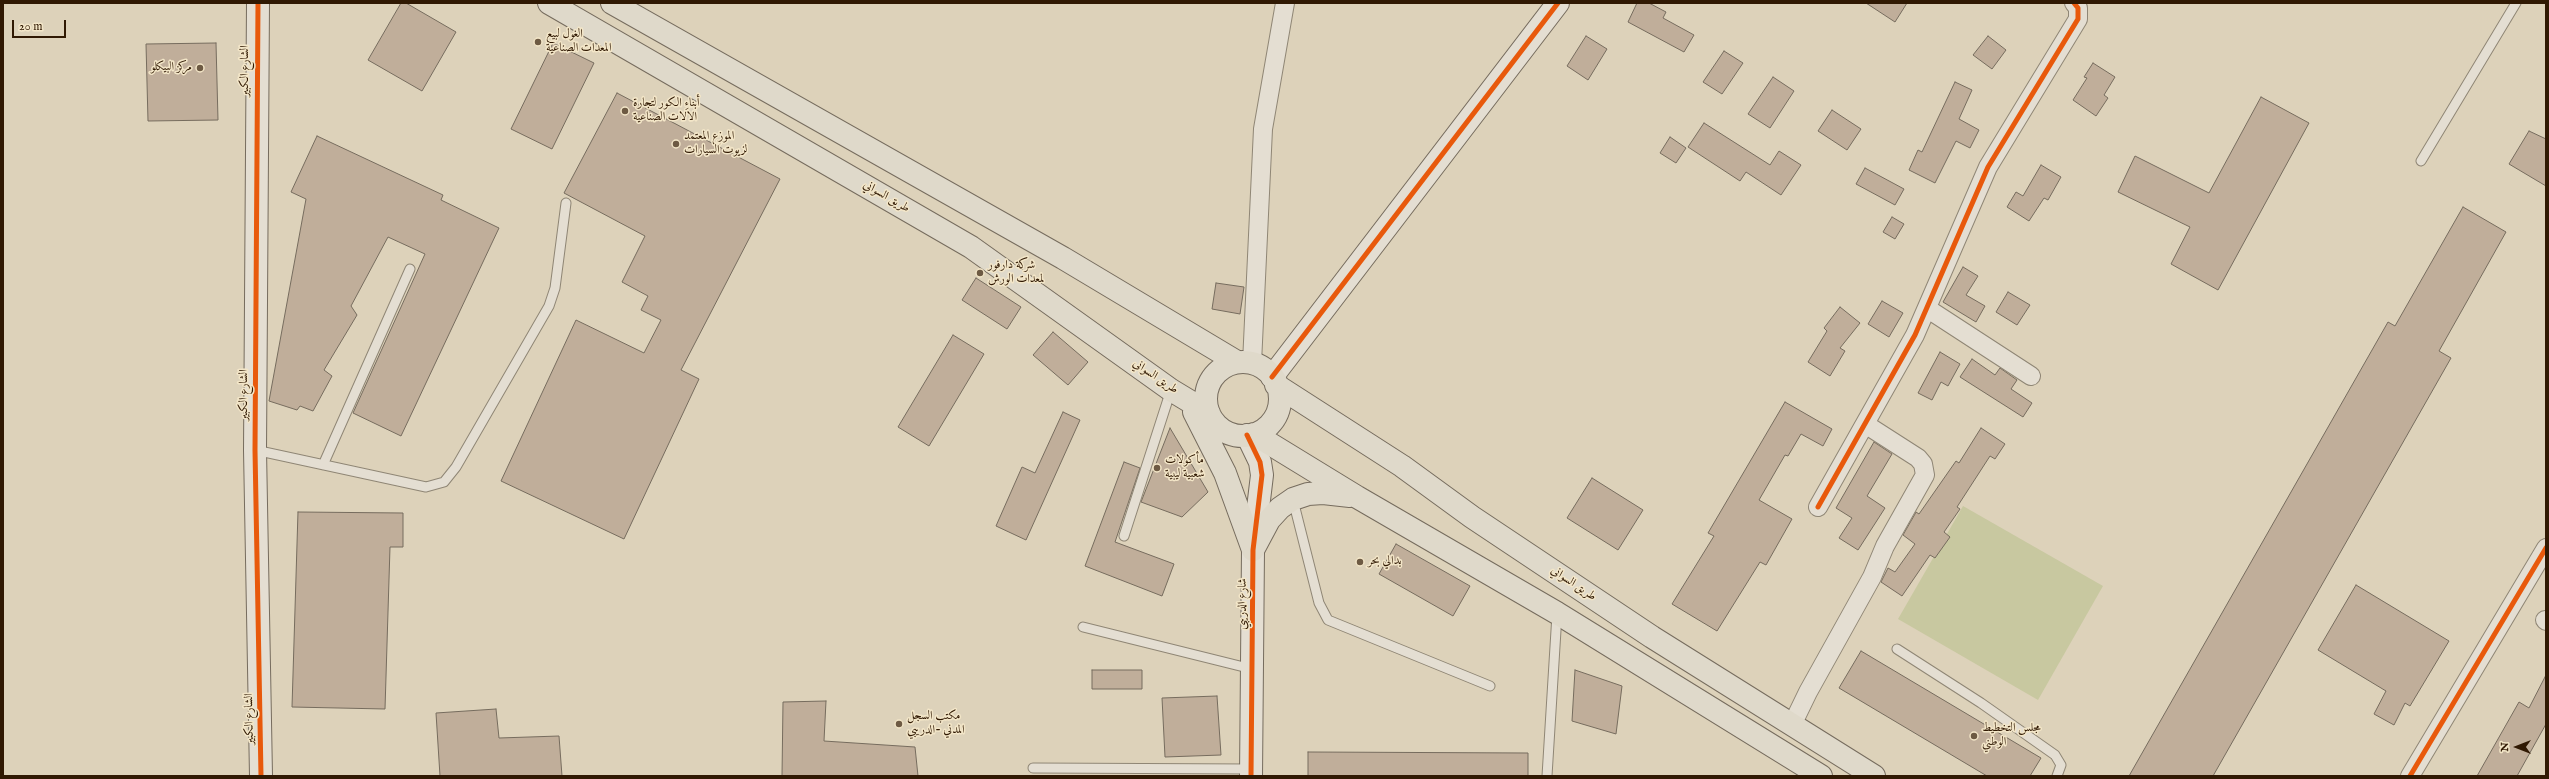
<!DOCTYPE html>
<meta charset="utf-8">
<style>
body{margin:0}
#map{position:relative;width:2549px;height:779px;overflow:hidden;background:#ddd2ba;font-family:"IM FELL English",serif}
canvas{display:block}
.frame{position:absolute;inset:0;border:4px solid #301903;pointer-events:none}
.north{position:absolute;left:2497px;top:727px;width:40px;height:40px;-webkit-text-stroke:3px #f3e6c8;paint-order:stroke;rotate:270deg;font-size:11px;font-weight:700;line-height:16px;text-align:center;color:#301903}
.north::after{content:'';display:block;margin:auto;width:14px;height:18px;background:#301903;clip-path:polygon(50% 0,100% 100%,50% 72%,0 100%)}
.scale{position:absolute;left:12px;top:20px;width:54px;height:18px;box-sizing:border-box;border:2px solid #301903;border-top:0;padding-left:5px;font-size:12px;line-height:14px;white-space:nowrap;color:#301903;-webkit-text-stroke:3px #f3e6c8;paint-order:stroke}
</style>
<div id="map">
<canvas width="2549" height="779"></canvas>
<div class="frame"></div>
<div class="north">N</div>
<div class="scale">20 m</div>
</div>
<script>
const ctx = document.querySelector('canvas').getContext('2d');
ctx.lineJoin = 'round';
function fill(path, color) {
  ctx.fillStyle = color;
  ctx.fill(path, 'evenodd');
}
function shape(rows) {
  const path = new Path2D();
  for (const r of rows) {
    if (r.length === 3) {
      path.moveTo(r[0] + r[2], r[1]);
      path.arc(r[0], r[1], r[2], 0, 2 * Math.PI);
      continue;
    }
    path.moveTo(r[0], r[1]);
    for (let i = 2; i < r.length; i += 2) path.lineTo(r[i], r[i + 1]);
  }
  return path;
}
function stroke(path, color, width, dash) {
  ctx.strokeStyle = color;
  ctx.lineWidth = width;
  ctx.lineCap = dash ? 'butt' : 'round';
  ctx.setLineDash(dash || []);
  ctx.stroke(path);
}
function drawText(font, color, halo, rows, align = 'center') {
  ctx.font = font + ' "IM FELL English",Amiri,serif';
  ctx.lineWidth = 3;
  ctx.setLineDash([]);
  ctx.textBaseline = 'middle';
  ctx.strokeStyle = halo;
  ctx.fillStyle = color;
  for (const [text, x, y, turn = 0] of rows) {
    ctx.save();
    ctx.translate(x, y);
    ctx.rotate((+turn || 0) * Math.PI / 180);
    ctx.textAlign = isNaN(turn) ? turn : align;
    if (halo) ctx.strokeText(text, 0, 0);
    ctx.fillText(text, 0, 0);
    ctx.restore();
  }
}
fill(shape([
 [1963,506,2103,586,2038,700,1898,619]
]), '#c8c8a0');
const building = shape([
 [401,3,406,3,456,32,422,91,368,60,401,3],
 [1637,3,1649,3,1666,12,1663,18,1694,35,1684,52,1628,22,1637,3],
 [1866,3,1907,3,1895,22,1866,3],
 [1586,36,1607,49,1588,80,1567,66,1586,36],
 [1988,36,2006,50,1992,69,1973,55,1988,36],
 [216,43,218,120,148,121,146,44,216,43],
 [553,43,594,63,552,149,511,129,553,43],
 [1724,51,1743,63,1722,94,1703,82,1724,51],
 [2093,63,2115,77,2104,95,2108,98,2096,116,2073,100,2087,78,2084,77,2093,63],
 [1773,77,1794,91,1770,128,1748,114,1773,77],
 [1955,82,1972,90,1959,119,1979,130,1970,148,1956,141,1935,183,1909,170,1918,150,1922,152,1955,82],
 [617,93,780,179,681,370,699,379,624,539,501,481,576,320,644,353,661,320,641,310,648,296,622,282,645,236,564,193,617,93],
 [2261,97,2309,123,2218,290,2171,264,2190,227,2118,192,2135,156,2209,193,2261,97],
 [1832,110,1861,129,1847,150,1818,131,1832,110],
 [1704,123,1770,165,1779,151,1801,165,1781,195,1746,172,1740,181,1688,147,1704,123],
 [2529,131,2546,139,2546,186,2509,164,2529,131],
 [317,136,443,195,441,200,499,228,401,436,353,413,425,254,388,237,351,306,357,315,324,370,332,376,313,411,300,406,297,410,269,401,306,199,291,192,317,136],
 [1670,137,1686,148,1676,163,1660,153,1670,137],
 [2041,165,2061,177,2048,200,2044,198,2029,221,2007,207,2016,192,2023,196,2041,165],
 [1865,168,1904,189,1895,205,1856,184,1865,168],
 [2463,207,2506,232,2439,351,2451,358,2213,776,2129,776,2388,322,2395,326,2463,207],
 [1892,217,1904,224,1895,239,1883,232,1892,217],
 [1963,267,1978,276,1966,295,1985,306,1976,322,1943,302,1963,267],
 [976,278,1021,307,1007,329,962,300,976,278],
 [1216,283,1244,287,1240,314,1212,309,1216,283],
 [2008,292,2030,305,2017,325,1996,312,2008,292],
 [1882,301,1903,313,1889,337,1868,324,1882,301],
 [1840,307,1860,323,1840,348,1845,351,1830,376,1808,362,1827,331,1824,328,1840,307],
 [1053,332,1088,362,1068,385,1033,355,1053,332],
 [953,335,984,354,929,446,898,427,953,335],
 [1940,352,1960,364,1948,386,1941,382,1932,400,1918,393,1940,352],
 [1972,359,1995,375,2000,368,2017,380,2011,389,2032,403,2023,417,1960,377,1972,359],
 [1785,402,1832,429,1823,446,1801,434,1788,456,1785,455,1759,500,1792,519,1766,565,1760,562,1717,631,1672,604,1714,536,1708,533,1785,402],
 [1063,412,1080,420,1026,540,996,526,1022,467,1035,473,1063,412],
 [1170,428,1208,492,1182,517,1141,502,1170,428],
 [1981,428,2005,444,1995,459,1990,456,1957,507,1960,509,1944,532,1950,537,1935,558,1930,555,1902,596,1881,582,1888,568,1895,572,1915,544,1903,535,1915,514,1916,512,1919,514,1956,461,1959,463,1981,428],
 [1874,442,1892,454,1867,496,1885,508,1858,550,1839,538,1852,518,1836,508,1874,442],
 [1124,462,1140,468,1115,542,1174,564,1162,596,1085,566,1124,462],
 [1592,478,1643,510,1618,550,1567,518,1592,478],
 [298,512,403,513,403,547,390,547,385,709,292,707,298,512],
 [1396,544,1470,586,1453,616,1379,574,1396,544],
 [2356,585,2449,641,2410,706,2405,703,2394,725,2374,714,2386,691,2318,650,2356,585],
 [1861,651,2041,758,2030,776,1987,776,1839,688,1861,651],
 [1092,670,1142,670,1142,689,1092,689,1092,670],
 [1575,670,1622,686,1616,734,1572,721,1575,670],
 [2546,675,2546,724,2517,776,2477,776,2519,702,2529,708,2546,675],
 [1217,696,1221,755,1165,757,1162,698,1217,696],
 [826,701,824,741,915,747,918,776,782,776,783,702,826,701],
 [496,709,499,738,559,736,562,776,440,776,436,713,496,709],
 [1308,752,1528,753,1528,776,1308,776,1308,752]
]);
fill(building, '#c0ae9a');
stroke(building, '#766c5e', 1);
const lane = shape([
 [2421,161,2516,3],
 [255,450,426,487,444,482,456,467,549,306,555,288,566,203],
 [323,465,410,269],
 [1293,500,1319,603,1328,620,1490,686],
 [1124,536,1171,390],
 [1083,627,1252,669],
 [1897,649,1981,703,2055,755,2061,765,2057,776],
 [1033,768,1251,769],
 [1547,776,1557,614]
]);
const street = shape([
 [1928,309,2031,376],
 [1252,363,1263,129,1285,3],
 [1818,507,1915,335,1988,167,2078,19,2078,8,2074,3],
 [2545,620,2546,621],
 [1792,725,1808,692,1872,577,1885,546,1925,475,1923,464,1918,458,1865,424],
 [2410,776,2546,548]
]);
const secondary = shape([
 [258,3,255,450,261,776],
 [1272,377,1558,3],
 [1247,435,1260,462,1262,475,1253,550,1251,776]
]);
const highway = shape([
 [549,3,971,247,1171,390,1209,413],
 [612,3,1063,258,1237,362],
 [1243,399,37],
 [1276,385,1402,466,1472,517,1652,637,1874,776],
 [1194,412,1225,473,1253,550],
 [1254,434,1357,497,1557,613,1821,776],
 [1253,550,1269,520,1280,508,1293,499,1308,494,1323,493,1350,496]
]);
stroke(lane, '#8f8675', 11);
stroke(street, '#8f8675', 20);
stroke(secondary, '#766c5e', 24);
stroke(highway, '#766c5e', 24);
stroke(lane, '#e4ded2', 9);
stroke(street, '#e4ded2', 18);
stroke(secondary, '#e4ded2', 22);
stroke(highway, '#dfd9ca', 22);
stroke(shape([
 [258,3,255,450,261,776],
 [1272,377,1558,3],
 [1247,435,1260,462,1262,475,1253,550,1251,776],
 [1818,507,1915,335,1988,167,2078,19,2078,8,2074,3],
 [2410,776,2546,548]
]), '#e8590c', 5);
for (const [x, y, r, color] of [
 [538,42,4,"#6d5a43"],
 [200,68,4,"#6d5a43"],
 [625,111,4,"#6d5a43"],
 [676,144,4,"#6d5a43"],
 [980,273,4,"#6d5a43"],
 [1157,468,4,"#6d5a43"],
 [1360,562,4,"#6d5a43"],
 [899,724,4,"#6d5a43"],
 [1974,736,4,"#6d5a43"]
]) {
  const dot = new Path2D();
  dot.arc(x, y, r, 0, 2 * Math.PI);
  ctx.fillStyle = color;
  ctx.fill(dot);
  stroke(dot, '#f3e6c8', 1.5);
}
drawText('12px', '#301903', '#f3e6c8', [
 ["الغول لبيع",546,35],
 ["المعدات الصناعية",546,49],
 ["مركز البيكلو",192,68,"right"],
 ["أبناء الكور لتجارة",633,104],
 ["الاَلات الصناعية",633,118],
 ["الموزع المعتمد",684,137],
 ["لزيوت السيارات",684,151],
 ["شركة دارفور",988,266],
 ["لمعدات الورش",988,280],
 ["مأكولات",1165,461],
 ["شعبية ليبية",1165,475],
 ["بدالي بحر",1368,562],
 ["مكتب السجل",907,717],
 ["المدني -الدريبي",907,731],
 ["مجلس التخطيط",1982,729],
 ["الوطني",1982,743]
], 'left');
drawText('12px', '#301903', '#f3e6c8', [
 ["الشارع الكبير",246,71,-90],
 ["طريق السواني",886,197,30],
 ["طريق السواني",1155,377,34],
 ["الشارع الكبير",245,395,-90],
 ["طريق السواني",1573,584,34],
 ["شارع الدريبي",1243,604,-89],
 ["الشارع الكبير",250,719,-91]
]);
</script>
